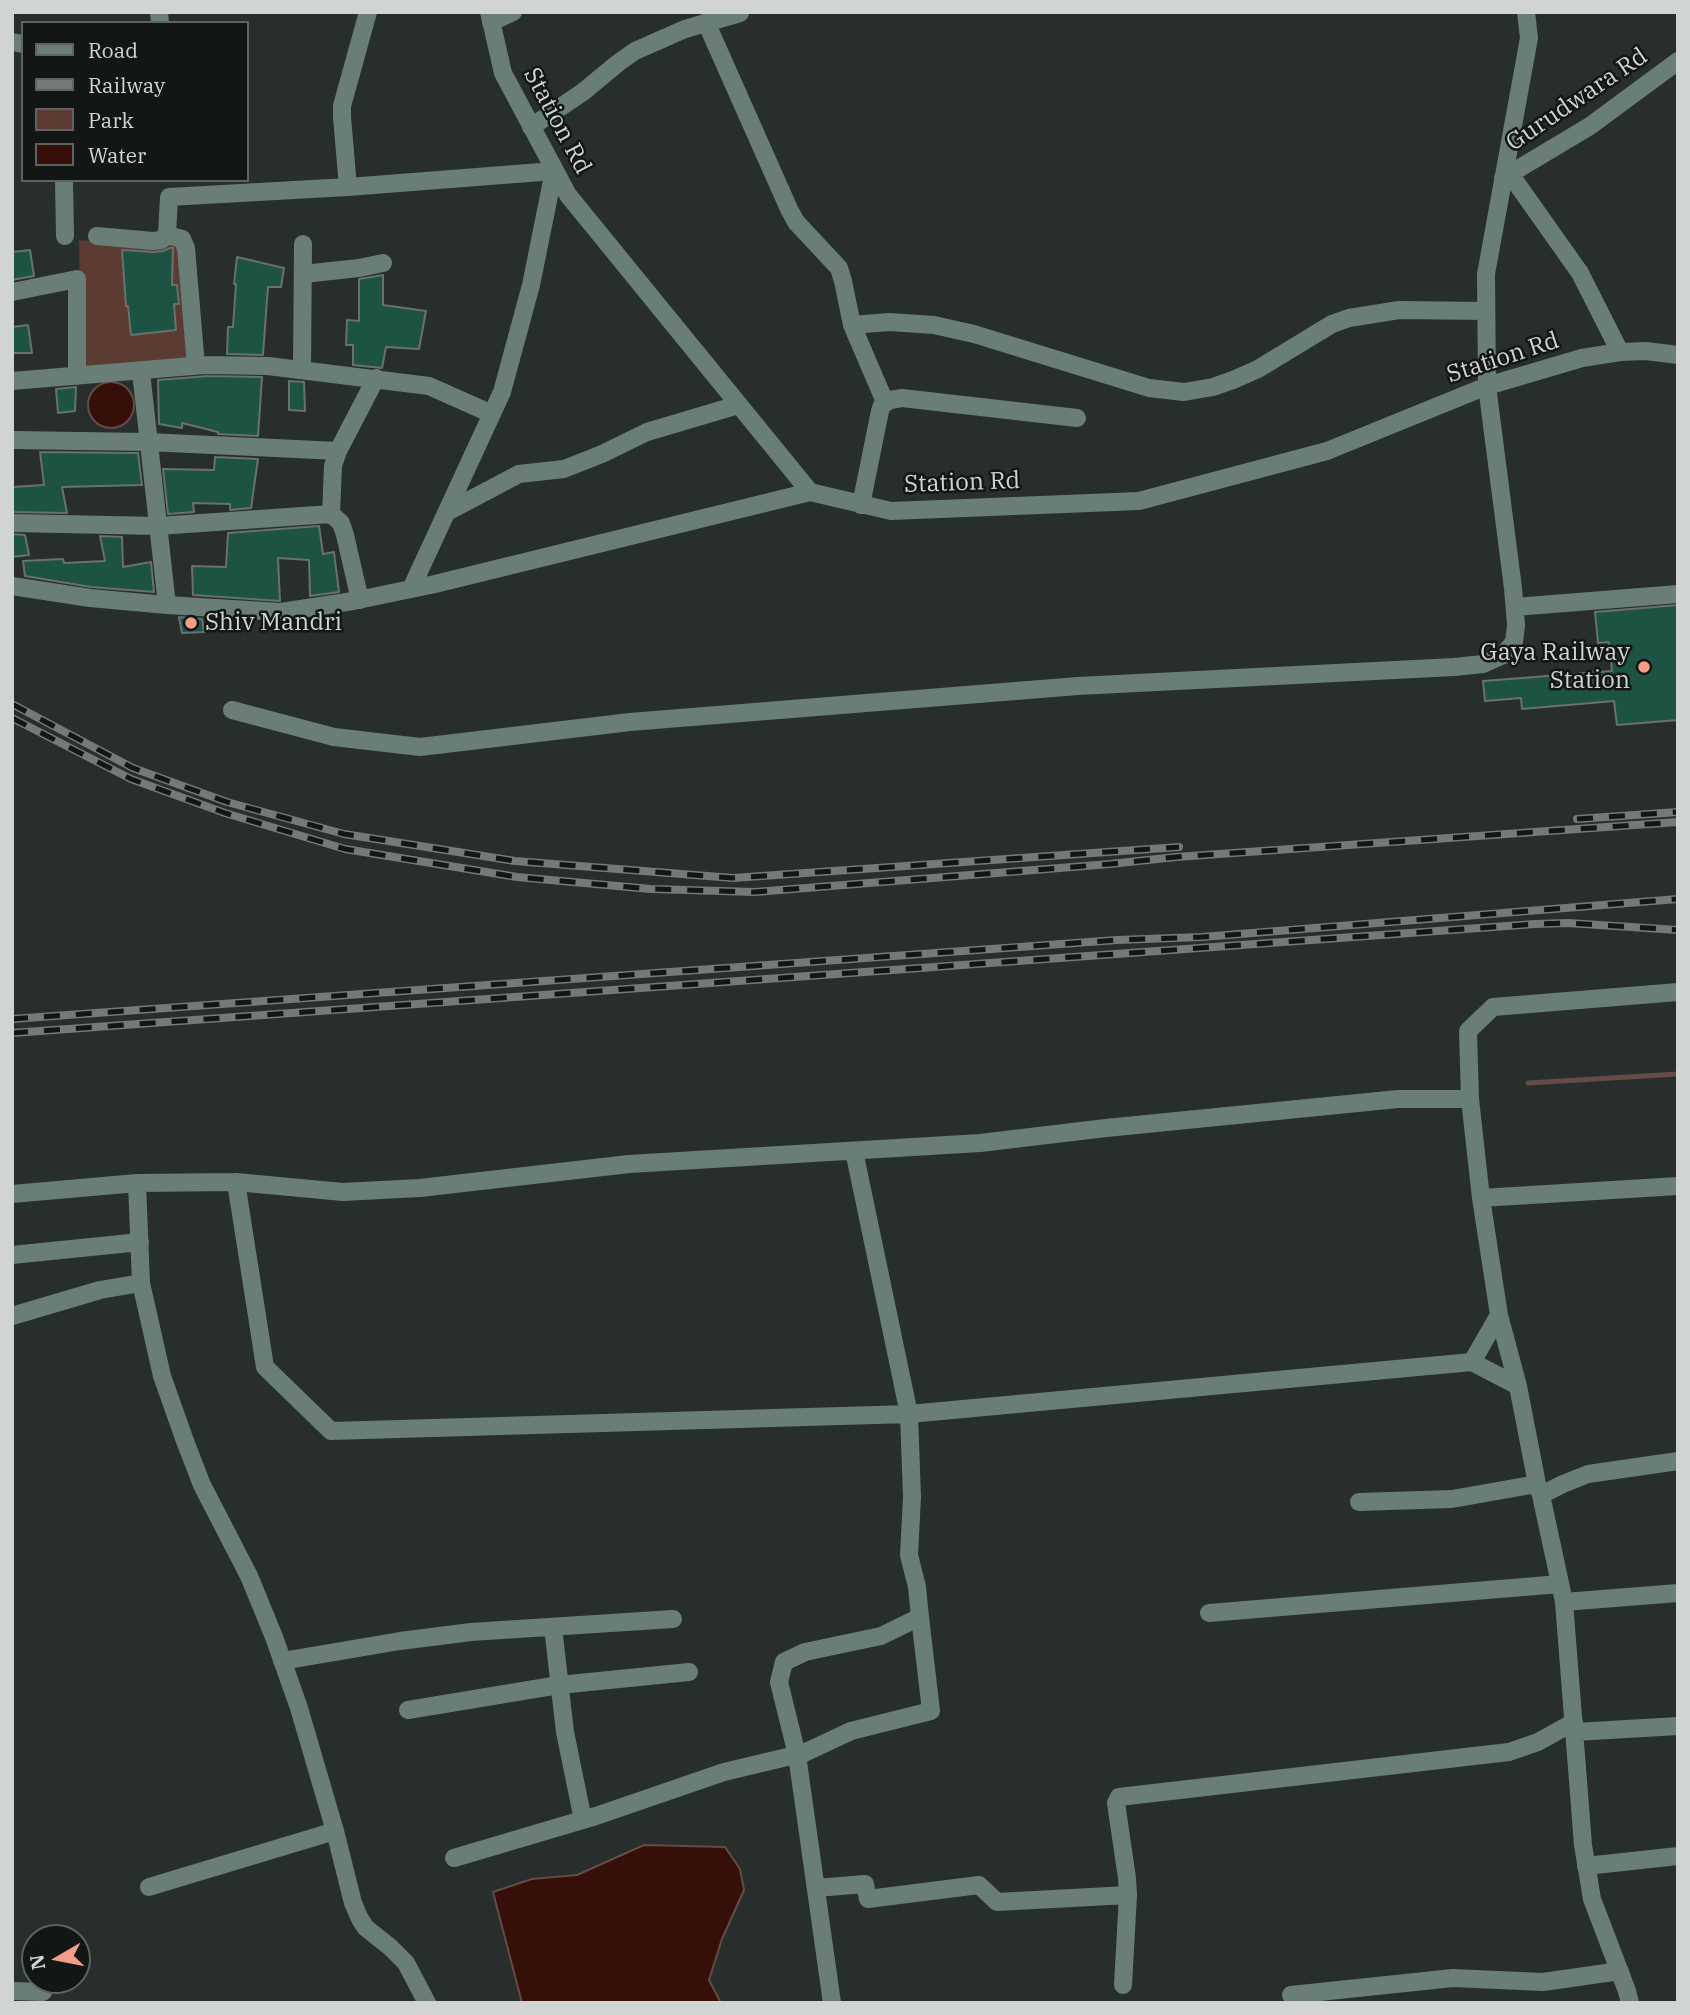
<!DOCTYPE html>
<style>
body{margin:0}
#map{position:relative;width:1690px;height:2015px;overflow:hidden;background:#272e2b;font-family:"IBM Plex Serif",serif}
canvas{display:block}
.frame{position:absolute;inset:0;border:14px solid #d0d4d3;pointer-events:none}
.legend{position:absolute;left:21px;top:21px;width:228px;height:161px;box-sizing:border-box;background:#121614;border:2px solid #5e6260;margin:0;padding:9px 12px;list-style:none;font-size:21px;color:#d0d4d3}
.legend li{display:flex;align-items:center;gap:14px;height:35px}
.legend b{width:35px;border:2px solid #5e6260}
.north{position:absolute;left:21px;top:1924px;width:70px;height:70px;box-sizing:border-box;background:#121614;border:2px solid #5e6260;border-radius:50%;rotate:260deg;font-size:19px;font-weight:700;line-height:28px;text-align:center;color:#d0d4d3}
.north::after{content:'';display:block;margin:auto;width:24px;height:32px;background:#f49e89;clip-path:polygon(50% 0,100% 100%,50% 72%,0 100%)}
</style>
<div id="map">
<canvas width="1690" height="2015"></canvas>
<div class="frame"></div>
<ul class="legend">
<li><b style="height:9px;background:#697e76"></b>Road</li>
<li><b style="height:9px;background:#747a78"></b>Railway</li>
<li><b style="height:19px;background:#5c3b33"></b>Park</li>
<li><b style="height:19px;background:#361008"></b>Water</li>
</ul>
<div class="north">N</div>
</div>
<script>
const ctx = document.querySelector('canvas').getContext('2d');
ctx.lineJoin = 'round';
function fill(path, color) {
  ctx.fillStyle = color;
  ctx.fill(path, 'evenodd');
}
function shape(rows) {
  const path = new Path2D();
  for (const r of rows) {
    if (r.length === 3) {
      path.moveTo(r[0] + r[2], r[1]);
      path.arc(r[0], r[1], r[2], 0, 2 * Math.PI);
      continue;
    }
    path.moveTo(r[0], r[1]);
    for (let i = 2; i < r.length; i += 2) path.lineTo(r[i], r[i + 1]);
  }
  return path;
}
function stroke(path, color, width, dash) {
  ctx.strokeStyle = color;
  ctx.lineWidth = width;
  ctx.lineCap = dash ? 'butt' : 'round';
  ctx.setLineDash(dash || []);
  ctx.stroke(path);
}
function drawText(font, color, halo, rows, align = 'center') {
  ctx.font = font + ' "IBM Plex Serif",serif';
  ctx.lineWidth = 5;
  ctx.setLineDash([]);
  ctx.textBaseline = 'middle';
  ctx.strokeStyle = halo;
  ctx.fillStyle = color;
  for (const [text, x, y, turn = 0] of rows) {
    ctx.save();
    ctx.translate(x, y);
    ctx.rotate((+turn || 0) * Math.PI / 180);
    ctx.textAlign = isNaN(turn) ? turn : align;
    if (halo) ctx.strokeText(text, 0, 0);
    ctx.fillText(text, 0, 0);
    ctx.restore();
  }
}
fill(shape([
 [79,240,147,245,182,241,191,363,81,371]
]), '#5c3b33');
const water = shape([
 [111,405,23],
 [644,1845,725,1847,740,1869,744,1890,722,1939,709,1980,721,2003,522,2003,493,1892,532,1879,577,1875,644,1845]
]);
fill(water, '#361008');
stroke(water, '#644b45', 2);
stroke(shape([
 [1528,1083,1678,1074]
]), '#644b45', 5);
const building = shape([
 [170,248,173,248,172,285,177,285,179,304,174,304,176,330,131,335,128,306,126,306,122,250,154,252,163,251,170,248],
 [30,250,34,276,12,280,12,252,30,250],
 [237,257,284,268,281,287,268,287,263,355,227,354,228,327,233,327,236,284,234,284,237,257],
 [383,275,383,305,426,311,419,349,386,347,382,368,353,365,353,345,346,345,347,320,359,321,359,279,383,275],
 [28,325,32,353,12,353,12,327,28,325],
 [208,376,262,377,258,436,218,434,218,432,182,423,182,428,159,424,158,380,208,376],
 [289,381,304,382,305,411,289,410,289,381],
 [76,387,75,411,58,413,56,389,76,387],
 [40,452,138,453,142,485,62,487,67,513,12,512,12,487,44,485,40,452],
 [215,457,258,459,251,508,230,510,230,504,193,503,194,512,168,514,163,469,214,470,215,457],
 [319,526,323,554,334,552,339,592,310,596,309,560,278,558,280,601,193,595,192,566,226,567,228,533,319,526],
 [12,534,25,535,29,555,12,557,12,534],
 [100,536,122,537,123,567,151,562,154,592,91,587,25,576,23,561,63,559,64,563,105,561,100,536],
 [1678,605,1678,720,1617,725,1614,701,1522,709,1521,698,1485,701,1483,681,1612,671,1609,642,1598,643,1595,612,1678,605],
 [179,617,202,619,204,632,182,633,179,617]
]);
fill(building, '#1d5343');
stroke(building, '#69716e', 2);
stroke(shape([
 [159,12,160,23],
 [489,12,503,73,568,195,810,492,891,511,1139,501,1327,451,1487,386,1582,358,1620,352,1646,351,1678,355],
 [491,22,513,12],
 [706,22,789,209,796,222,839,268,843,281,852,325,885,402],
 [12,42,23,44],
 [531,127,583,92,618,63,635,51,685,29,740,13],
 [1510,174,1580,273,1620,352],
 [1503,178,1590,126,1678,61],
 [64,180,65,236],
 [348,187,342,117,342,106,368,12],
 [167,235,182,239,186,248,196,366],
 [97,236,153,241,161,240,167,235,169,197,348,187,554,171,531,285,502,392,411,589],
 [303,274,359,268,383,263],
 [12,292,77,279,77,376],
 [852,325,889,322,934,325,974,334,1149,388,1184,392,1213,387,1233,380,1258,369,1332,324,1349,318,1399,310,1486,311],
 [302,369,303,244],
 [141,372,167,605],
 [12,381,204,365,268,366,429,386,492,414],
 [12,440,148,442,338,451],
 [861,505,880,411,882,405,890,400,902,398,1077,418],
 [447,512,519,474,564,469,602,454,647,432,738,405],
 [331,514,341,523,345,535,360,600],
 [12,523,158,526,331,514,333,466,338,451,376,378],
 [12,586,90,598,167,605,281,612,353,601,435,584,810,492],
 [1515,607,1678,594],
 [232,710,334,737,420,747,630,722,1078,686,1454,667,1483,664,1503,655,1514,642,1516,625,1513,588,1487,386,1486,274,1529,38,1526,12],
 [236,1182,265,1367,331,1431,909,1414,1472,1362,1518,1386],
 [12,1194,137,1183],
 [1481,1198,1678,1186],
 [12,1255,140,1242],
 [1499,1315,1518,1386,1537,1484,1541,1495,1564,1602,1583,1845,1592,1899,1627,1991,1630,2003],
 [12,1316,100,1290,141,1283],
 [1472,1362,1499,1315,1481,1198,1470,1099,1468,1031,1493,1007,1678,992],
 [1541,1495,1563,1484,1588,1474,1678,1461],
 [1359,1502,1452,1499,1537,1484],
 [1564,1602,1678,1593],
 [1209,1613,1560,1584],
 [553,1627,565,1732,583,1820],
 [282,1661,400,1641,471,1632,673,1619],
 [408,1710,559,1685,689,1672],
 [1575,1732,1678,1726],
 [454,1858,596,1816,724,1772,804,1753,851,1731,931,1711,920,1617],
 [1586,1866,1678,1856],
 [149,1887,335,1831],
 [816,1888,865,1884,868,1899,979,1885,997,1902,1128,1895],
 [1123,1985,1128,1895,1127,1878,1116,1803,1119,1797,1509,1752,1538,1742,1574,1722],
 [12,1991,43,1992],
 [1291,1995,1453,1978,1543,1982,1620,1971],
 [427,2003,406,1963,390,1947,366,1928,360,1919,353,1903,335,1831,299,1708,274,1637,249,1576,202,1485,185,1441,162,1376,141,1283,137,1183,236,1182,343,1192,420,1188,629,1164,980,1143,1106,1128,1398,1099,1470,1099],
 [832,2003,797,1755,779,1682,784,1662,805,1652,881,1636,920,1617,917,1587,909,1555,912,1497,909,1414,854,1151]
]), '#697e76', 18);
const rail = shape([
 [12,704,133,768,227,802,344,834,515,861,733,878,1179,847],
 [12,718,131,779,225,813,345,849,517,877,651,889,755,892,1110,864,1176,857,1678,822],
 [1577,819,1678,812],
 [12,1019,1117,940,1202,937,1678,899],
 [12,1033,1535,924,1568,923,1678,930]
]);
stroke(rail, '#747a78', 8);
stroke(rail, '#121614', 5, [16]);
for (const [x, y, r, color] of [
 [191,623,7,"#f49e89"],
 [1644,667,7,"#f49e89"]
]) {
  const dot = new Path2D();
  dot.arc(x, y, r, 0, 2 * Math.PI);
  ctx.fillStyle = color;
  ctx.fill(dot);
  stroke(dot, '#121614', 2.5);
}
drawText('24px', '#d0d4d3', '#121614', [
 ["Gurudwara Rd",1577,100,-34],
 ["Station Rd",557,121,62],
 ["Station Rd",1503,358,-18],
 ["Station Rd",962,483,-2]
]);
drawText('24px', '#d0d4d3', '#121614', [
 ["Shiv Mandri",205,623],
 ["Gaya Railway",1630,653,"right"],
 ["Station",1630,681,"right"]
], 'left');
</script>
